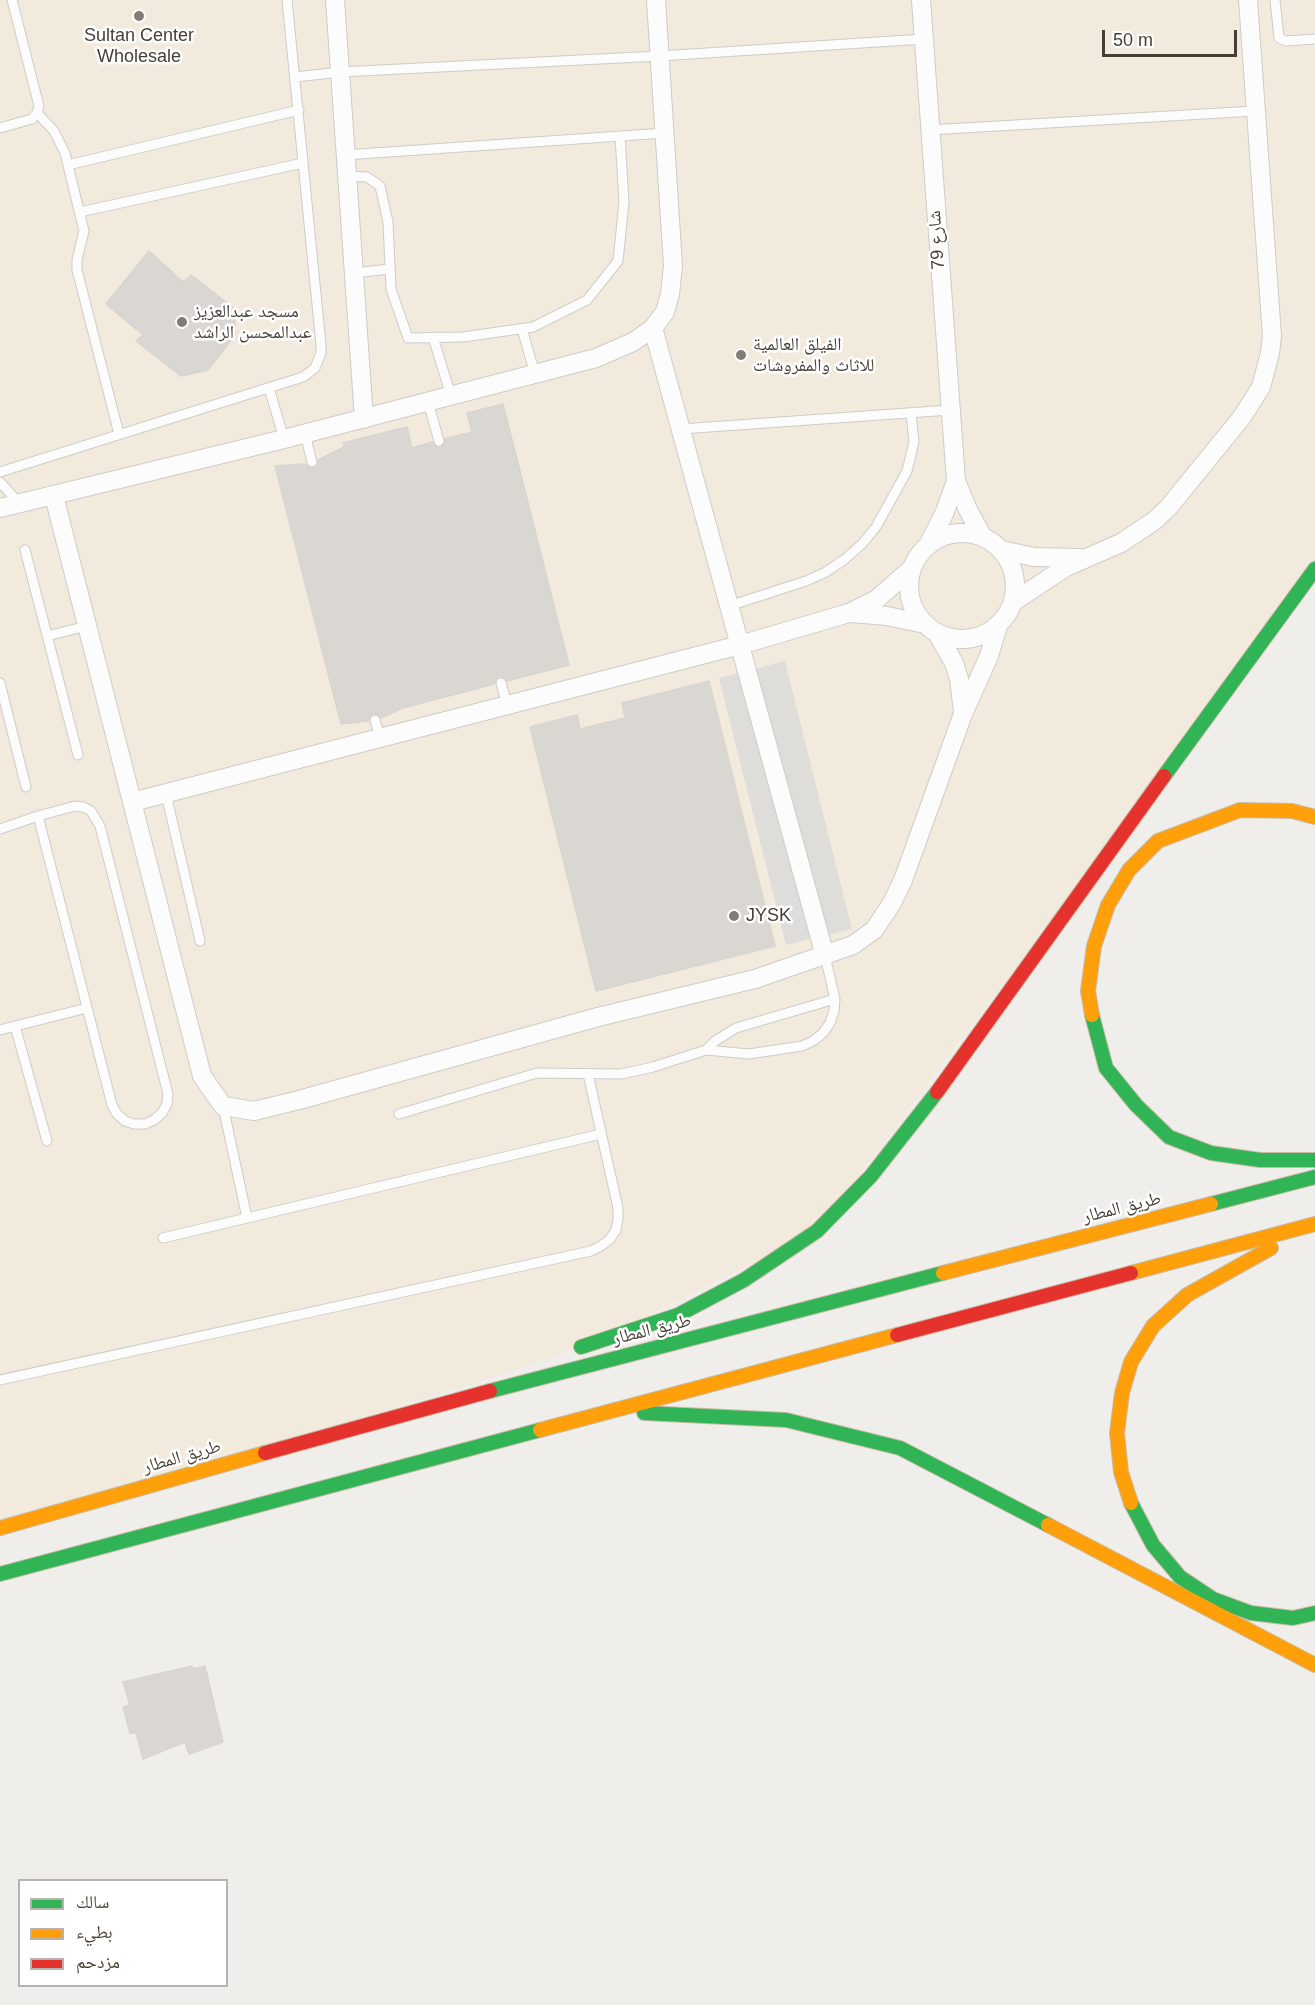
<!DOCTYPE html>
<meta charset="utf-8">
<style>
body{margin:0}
#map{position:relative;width:1315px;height:2005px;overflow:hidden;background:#f0eeea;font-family:Arial,"Noto Naskh Arabic",sans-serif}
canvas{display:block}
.legend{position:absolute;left:18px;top:1879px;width:210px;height:108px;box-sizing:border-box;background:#fff;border:2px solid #b5b2af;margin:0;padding:8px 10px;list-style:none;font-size:18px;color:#463f36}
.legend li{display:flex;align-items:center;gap:12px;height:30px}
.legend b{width:30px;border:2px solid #b5b2af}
.scale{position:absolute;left:1102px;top:30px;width:135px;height:27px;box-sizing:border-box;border:3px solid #463f36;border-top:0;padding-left:8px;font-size:18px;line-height:21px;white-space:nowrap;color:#463f36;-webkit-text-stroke:4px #fff;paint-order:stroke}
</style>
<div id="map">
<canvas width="1315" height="2005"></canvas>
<ul class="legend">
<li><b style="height:8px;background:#30b455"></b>سالك</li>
<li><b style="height:8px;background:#ff9f0a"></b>بطيء</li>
<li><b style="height:8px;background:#e5322d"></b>مزدحم</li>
</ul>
<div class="scale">50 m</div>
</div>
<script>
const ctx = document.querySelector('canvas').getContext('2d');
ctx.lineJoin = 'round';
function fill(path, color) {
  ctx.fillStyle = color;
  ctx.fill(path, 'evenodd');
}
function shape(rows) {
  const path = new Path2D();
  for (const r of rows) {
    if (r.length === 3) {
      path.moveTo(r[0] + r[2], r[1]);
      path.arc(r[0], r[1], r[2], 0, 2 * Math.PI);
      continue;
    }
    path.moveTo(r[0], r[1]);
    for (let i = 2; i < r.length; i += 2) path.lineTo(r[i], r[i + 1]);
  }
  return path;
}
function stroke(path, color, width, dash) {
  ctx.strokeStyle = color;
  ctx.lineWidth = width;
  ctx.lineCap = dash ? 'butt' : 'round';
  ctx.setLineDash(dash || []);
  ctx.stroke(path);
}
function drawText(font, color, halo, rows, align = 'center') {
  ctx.font = font + ' Arial,"Noto Naskh Arabic",sans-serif';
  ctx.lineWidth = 5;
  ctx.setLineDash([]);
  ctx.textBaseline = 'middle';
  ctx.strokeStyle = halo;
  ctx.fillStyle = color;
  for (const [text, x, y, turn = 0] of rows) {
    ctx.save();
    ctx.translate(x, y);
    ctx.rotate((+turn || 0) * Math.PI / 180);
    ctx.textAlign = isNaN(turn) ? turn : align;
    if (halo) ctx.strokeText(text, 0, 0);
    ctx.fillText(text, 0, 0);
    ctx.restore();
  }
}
fill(shape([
 [0,0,1315,0,1315,569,817,1231,594,1343,482,1381,0,1528]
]), '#f2eadd');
fill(shape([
 [785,661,852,929,786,945,719,678]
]), '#dfddda');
const building = shape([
 [149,251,183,282,191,275,235,309,235,335,208,370,181,376,136,341,143,335,106,304,149,251],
 [503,404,569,665,507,681,505,678,500,676,496,679,494,684,403,708,381,718,377,714,373,714,368,721,341,724,275,466,305,464,310,468,314,468,318,464,318,460,344,447,343,443,407,427,412,448,432,442,435,446,440,448,444,445,445,439,472,432,467,413,503,404],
 [709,681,775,946,596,991,530,727,577,715,580,729,625,718,622,703,709,681],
 [192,1666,193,1669,205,1666,223,1742,189,1754,185,1742,143,1759,136,1733,130,1733,123,1707,130,1705,123,1682,192,1666]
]);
fill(building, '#dad7d2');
stroke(building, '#d8d5d0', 1.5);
const lane = shape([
 [1275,0,1279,38,1286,41,1315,39],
 [295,77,340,72,660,56,924,39],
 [37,113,54,131,65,153,84,231,77,260,77,270,119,434],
 [0,128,32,119,37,113,39,106,12,0],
 [929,130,1255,111],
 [345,155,665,133],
 [68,165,299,110],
 [347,176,367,177,380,186,388,222,391,289,408,338,463,337,533,327,587,300,618,261,624,202,620,136],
 [80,212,303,163],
 [354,273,390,269],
 [522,329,535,374],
 [433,337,451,396],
 [269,388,284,439],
 [428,402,439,441],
 [681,429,950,410],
 [305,434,312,462],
 [0,472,303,377,315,368,321,353,321,345,287,0],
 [0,482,20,504],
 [25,550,78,755],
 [729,606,806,581,826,572,845,559,862,544,876,527,907,471,914,442,911,413],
 [47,636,87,626],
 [0,683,26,787],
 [501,683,507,705],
 [375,720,380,738],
 [166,794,200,941],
 [75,806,83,807,91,811,100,826,168,1094,167,1104,162,1113,154,1120,145,1124,134,1124,125,1121,117,1114,112,1105,38,816,75,806],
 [0,829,38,816],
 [15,1026,47,1141],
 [0,1030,87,1008],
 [706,1050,715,1041,736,1028,835,999],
 [223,1106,247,1218],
 [399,1114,537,1073,621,1074,653,1067,706,1050,749,1054,802,1046,813,1041,823,1033,830,1023,834,1011,835,999,825,956],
 [163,1238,601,1134],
 [0,1380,591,1251,601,1246,610,1239,616,1230,618,1219,618,1208,588,1074]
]);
const street = shape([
 [335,0,364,419],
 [921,0,956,481,968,510,983,537],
 [653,328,825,956],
 [54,496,202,1076,223,1106,254,1111,299,1100,598,1017,755,979,853,945,874,930,892,903,903,880,963,714,989,656,998,626],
 [0,508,284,439,596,358,633,342,653,328,665,312,670,294,673,266,656,0],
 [962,586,53],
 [928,545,944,514,956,481],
 [1001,550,1034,557,1080,558],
 [1013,602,1066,567,1121,543,1154,521,1168,508,1242,417,1261,387,1270,353,1272,336,1248,0],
 [851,613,887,616,925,624],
 [937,633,954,663,959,679,963,712],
 [132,802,740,645,849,613,877,599,912,568]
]);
const fast = shape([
 [1164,776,1315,569],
 [1092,1015,1106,1068,1136,1105,1169,1137,1211,1153,1260,1160,1315,1160],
 [1211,1204,1315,1177],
 [581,1347,678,1315,744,1280,817,1231,871,1176,937,1092],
 [490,1391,943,1273],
 [644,1413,786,1420,900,1448,1048,1525],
 [1131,1503,1153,1545,1180,1577,1213,1599,1251,1613,1293,1618,1315,1613],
 [0,1574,540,1430]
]);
const slow = shape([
 [1092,1015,1088,991,1094,946,1108,905,1129,870,1158,841,1240,810,1292,811,1315,817],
 [943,1273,1211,1204],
 [1131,1273,1315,1224],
 [540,1430,897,1335],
 [1131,1503,1121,1472,1117,1433,1122,1393,1131,1362,1153,1326,1187,1295,1271,1248],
 [1048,1525,1315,1665],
 [0,1528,265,1453]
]);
const jam = shape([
 [937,1092,1164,776],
 [897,1335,1131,1273],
 [265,1453,490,1391]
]);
stroke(lane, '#ceccc7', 11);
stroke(street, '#ceccc7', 20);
stroke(fast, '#c7baa6', 16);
stroke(slow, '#c7baa6', 16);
stroke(jam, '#c7baa6', 16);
stroke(lane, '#fdfcfc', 9);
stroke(street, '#fdfcfc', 18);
stroke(fast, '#30b455', 14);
stroke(slow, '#ff9f0a', 14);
stroke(jam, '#e5322d', 14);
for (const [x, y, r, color] of [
 [139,16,6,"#827c75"],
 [182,322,6,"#827c75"],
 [741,355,6,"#827c75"],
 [734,916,6,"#827c75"]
]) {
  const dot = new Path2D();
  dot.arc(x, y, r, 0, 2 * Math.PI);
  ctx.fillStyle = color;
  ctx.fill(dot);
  stroke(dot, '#fff', 2);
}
drawText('18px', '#463f36', '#fff', [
 ["Sultan Center",139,36,"center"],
 ["Wholesale",139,57,"center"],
 ["مسجد عبدالعزيز",194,312],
 ["عبدالمحسن الراشد",194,333],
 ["الفيلق العالمية",753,345],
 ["للاثاث والمفروشات",753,366],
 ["JYSK",746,916]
], 'left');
drawText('18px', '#463f36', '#fff', [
 ["شارع 79",937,240,-94],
 ["طريق المطار",1122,1208,-14],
 ["طريق المطار",652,1330,-14],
 ["طريق المطار",182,1457,-16]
]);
</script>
